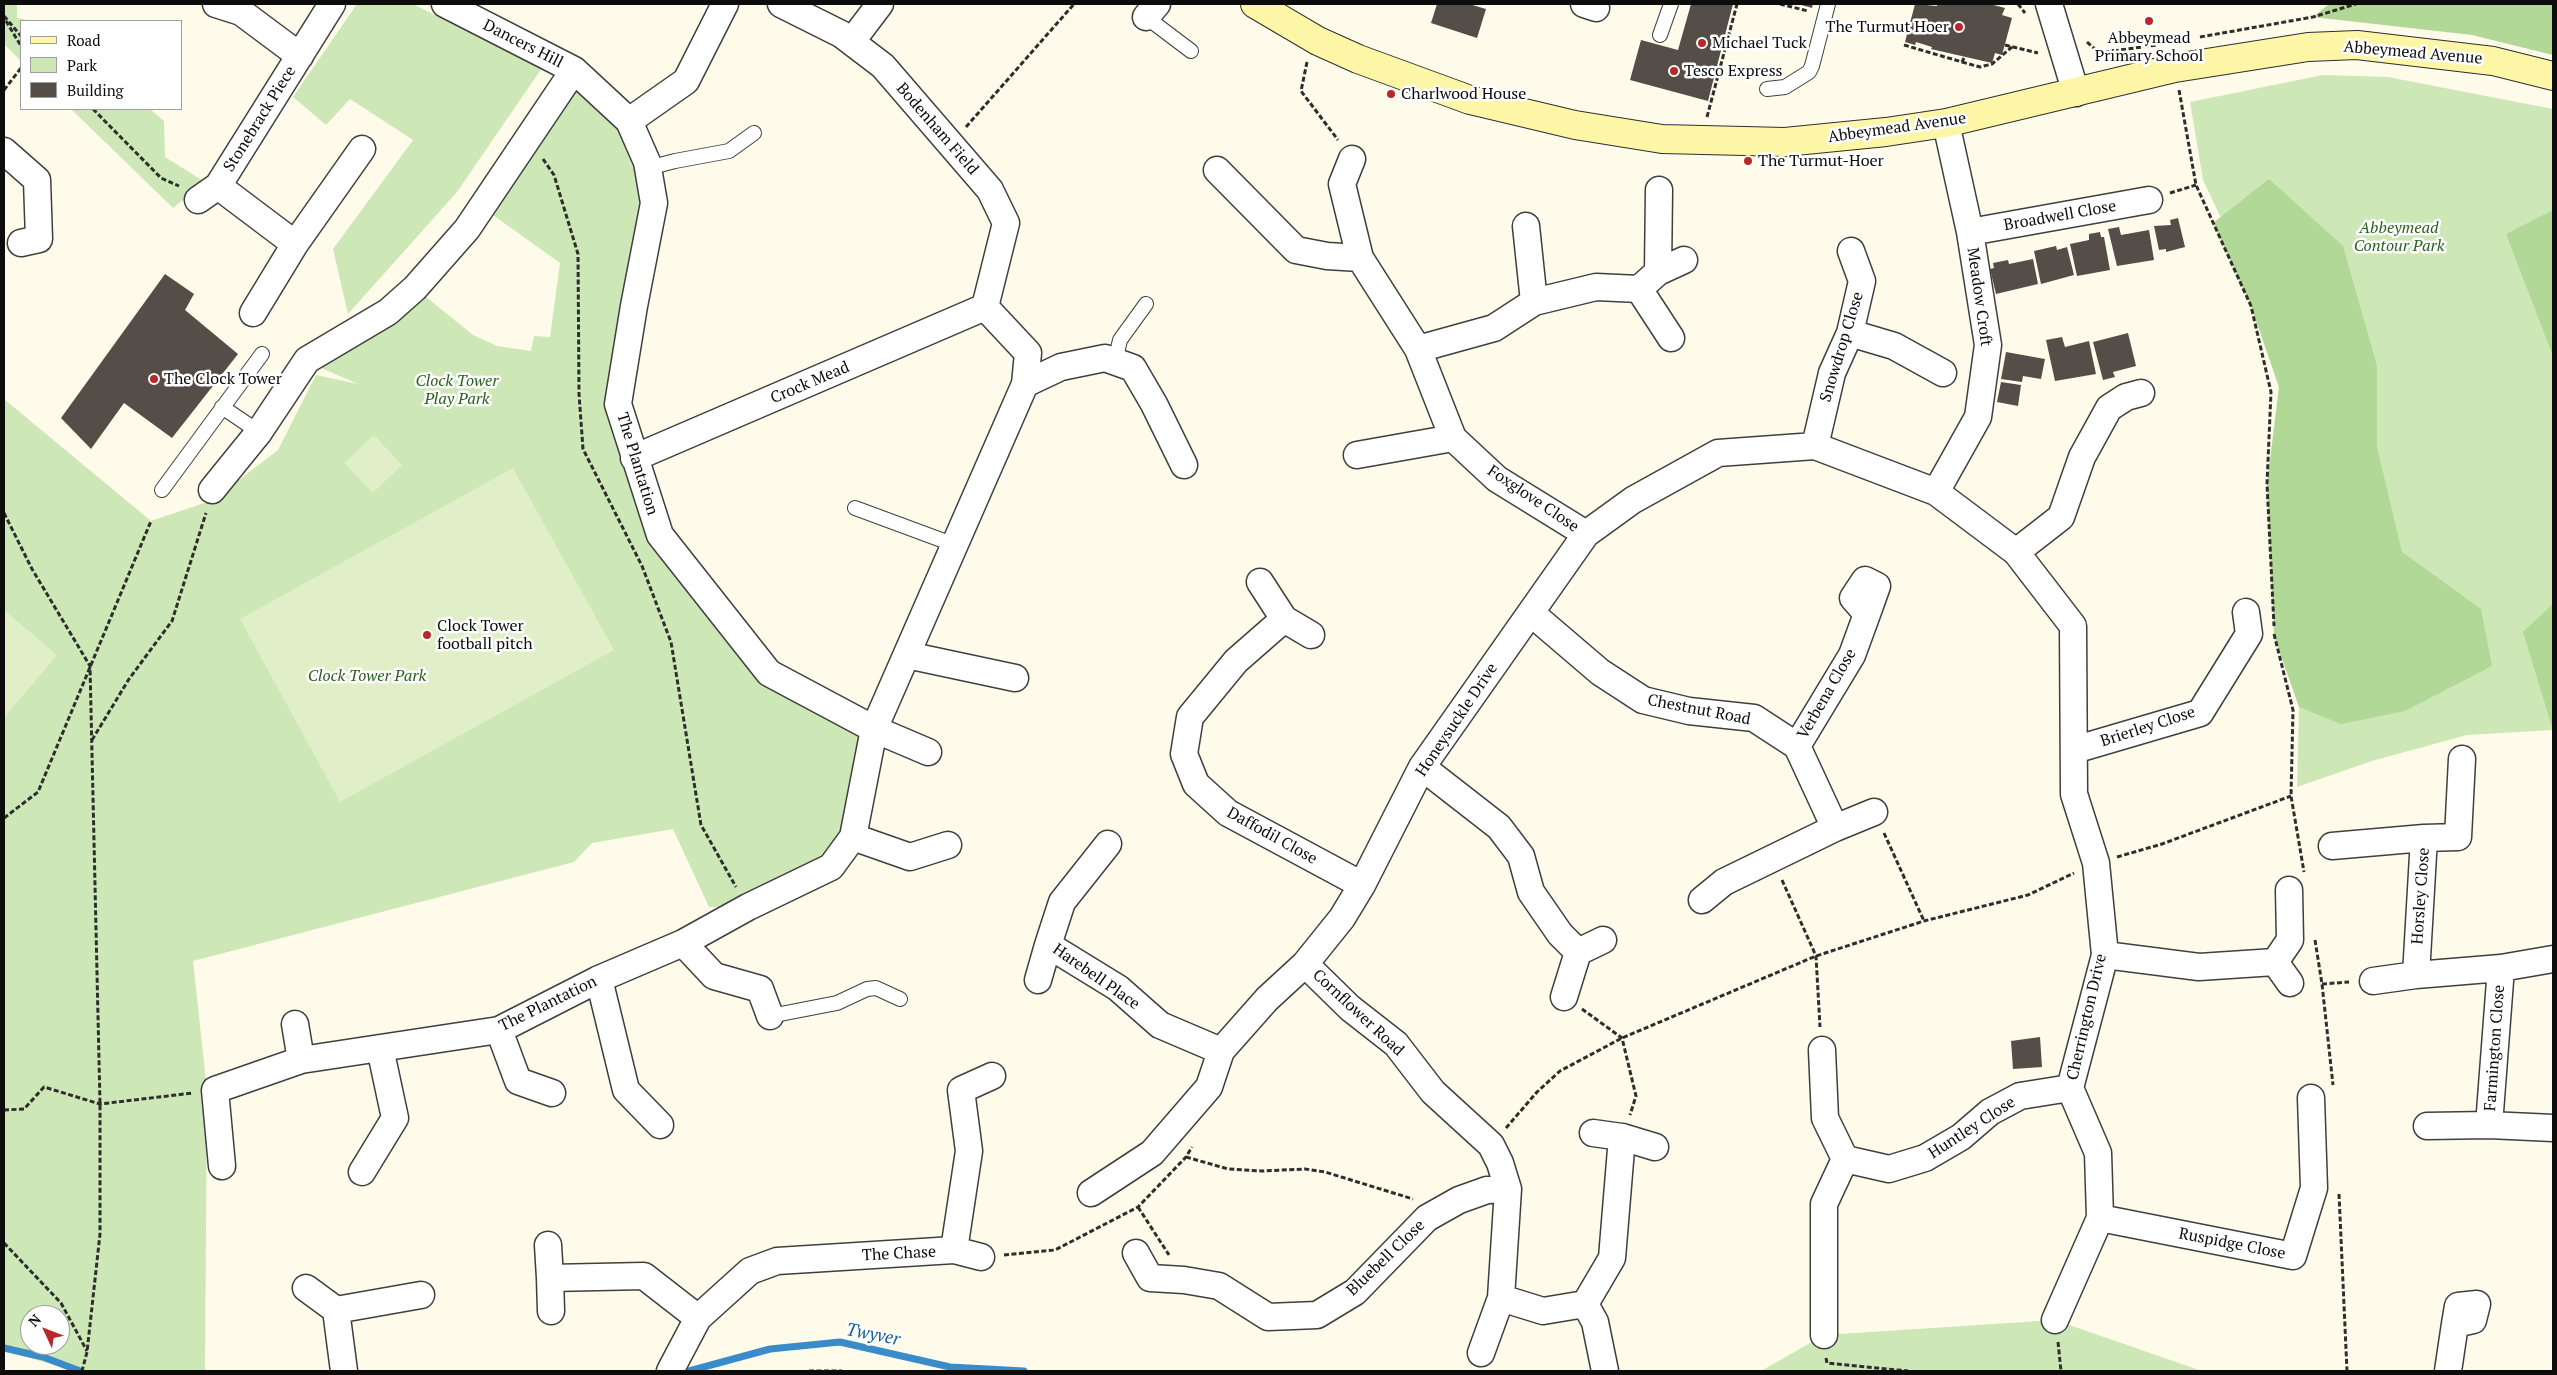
<!DOCTYPE html>
<style>
body{margin:0}
#map{position:relative;width:2557px;height:1375px;overflow:hidden;background:#fffbeb;font-family:"PT Serif",serif}
canvas{display:block}
.frame{position:absolute;inset:0;border:5px solid #0c0c0c;pointer-events:none}
.legend{position:absolute;left:20px;top:20px;width:162px;height:90px;box-sizing:border-box;background:#fff;border:1px solid #9e9e9e;margin:0;padding:6px 9px;list-style:none;font-size:15px;color:#0c0c0c}
.legend li{display:flex;align-items:center;gap:10px;height:25px}
.legend b{width:25px;border:1px solid #9e9e9e}
.north{position:absolute;left:20px;top:1305px;width:50px;height:50px;box-sizing:border-box;background:#fff;border:1px solid #9e9e9e;border-radius:50%;rotate:313deg;font-size:14px;font-weight:700;line-height:20px;text-align:center;color:#0c0c0c}
.north::after{content:'';display:block;margin:auto;width:18px;height:22px;background:#b7282a;clip-path:polygon(50% 0,100% 100%,50% 72%,0 100%)}
</style>
<div id="map">
<canvas width="2557" height="1375"></canvas>
<div class="frame"></div>
<ul class="legend">
<li><b style="height:6px;background:#fdf6a7"></b>Road</li>
<li><b style="height:14px;background:#cee7b6"></b>Park</li>
<li><b style="height:14px;background:#544d48"></b>Building</li>
</ul>
<div class="north">N</div>
</div>
<script>
const ctx = document.querySelector('canvas').getContext('2d');
ctx.lineJoin = 'round';
function fill(path, color) {
  ctx.fillStyle = color;
  ctx.fill(path, 'evenodd');
}
function shape(rows) {
  const path = new Path2D();
  for (const r of rows) {
    path.moveTo(r[0], r[1]);
    for (let i = 2; i < r.length; i += 2) path.lineTo(r[i], r[i + 1]);
  }
  return path;
}
function stroke(path, color, width, dash) {
  ctx.strokeStyle = color;
  ctx.lineWidth = width;
  ctx.lineCap = dash ? 'butt' : 'round';
  ctx.setLineDash(dash || []);
  ctx.stroke(path);
}
function drawText(font, color, halo, rows, align = 'center') {
  ctx.font = font + ' "PT Serif",serif';
  ctx.lineWidth = 5;
  ctx.setLineDash([]);
  ctx.textBaseline = 'middle';
  ctx.strokeStyle = halo;
  ctx.fillStyle = color;
  for (const [text, x, y, turn = 0] of rows) {
    ctx.save();
    ctx.translate(x, y);
    ctx.rotate((+turn || 0) * Math.PI / 180);
    ctx.textAlign = isNaN(turn) ? turn : align;
    if (halo) ctx.strokeText(text, 0, 0);
    ctx.fillText(text, 0, 0);
    ctx.restore();
  }
}
fill(shape([
 [4,4,17,4,17,18,33,21,21,21,21,61,4,44],
 [357,4,413,4,542,68,457,192,348,314,333,249,413,140,350,99,326,125,293,97],
 [574,70,647,162,618,404,660,535,769,673,874,729,853,837,748,907,709,907,673,829,592,843,574,862,193,961,207,1090,205,1371,77,1371,4,1351,4,399,151,521,213,500,278,450,316,375,358,384,312,364,415,288,473,335,497,346,531,351,534,336,550,337,560,263,483,208],
 [30,1315,60,1315,60,1345,30,1345],
 [2323,75,2388,77,2553,109,2553,730,2467,735,2372,761,2297,787,2299,707,2280,634,2273,481,2279,387,2221,218,2203,180,2190,102],
 [71,109,150,109,164,121,165,157,205,182,173,208],
 [2055,1320,2202,1371,1761,1371,1824,1335]
]), '#cee7b6');
fill(shape([
 [2329,4,2553,4,2553,55,2472,35,2313,17],
 [2269,179,2343,246,2377,366,2377,447,2402,552,2481,609,2492,666,2405,711,2341,724,2299,707,2274,636,2267,484,2279,387,2251,306,2213,223],
 [2553,210,2553,356,2506,234],
 [2553,604,2553,730,2523,632]
]), '#b1d896');
fill(shape([
 [374,435,402,465,373,493,344,463],
 [513,468,614,650,340,802,240,619],
 [4,610,57,655,4,718]
]), '#e0efc7');
stroke(shape([
 [4,1348,43,1357,80,1371],
 [689,1371,770,1349,840,1342,950,1367,1024,1371]
]), '#3a8bc9', 7);
fill(shape([
 [1437,4,1469,4,1486,9,1477,38,1431,23],
 [1691,4,1733,4,1708,101,1630,80,1641,40,1678,50],
 [1798,4,1813,4,1812,8],
 [1915,4,1937,6,1937,4,1990,4,2005,8,2002,15,2012,18,2002,55,1995,53,1992,63,1931,49,1932,47,1916,42,1915,45,1905,42],
 [2178,218,2185,247,2166,252,2166,249,2159,250,2154,226,2171,225,2170,220],
 [2119,227,2121,235,2149,230,2154,260,2117,266,2108,229],
 [2100,232,2101,237,2104,237,2110,270,2077,276,2070,244,2089,240,2089,234],
 [2056,246,2057,250,2067,247,2074,275,2041,284,2034,251],
 [2033,259,2038,284,1996,294,1990,269,1994,268,1993,263,2008,260,2009,264],
 [165,274,194,294,185,310,238,354,172,438,124,403,91,449,61,418],
 [2128,333,2136,366,2113,372,2115,377,2103,380,2093,342],
 [2062,337,2065,347,2089,341,2096,374,2055,381,2046,340],
 [2006,352,2045,359,2041,379,2023,376,2022,382,2001,379],
 [2001,382,2021,385,2018,406,1997,402],
 [2040,1037,2042,1067,2013,1069,2011,1041]
]), '#544d48');
const lane = shape([
 [1146,17,1191,51],
 [1660,35,1671,4],
 [1767,89,1785,87,1809,72,1812,66,1828,4],
 [648,168,675,161,729,151,754,133],
 [1115,362,1120,340,1146,304],
 [222,407,259,432],
 [162,490,262,354],
 [855,508,955,545],
 [770,1016,837,1003,867,989,876,988,900,999]
]);
const street = shape([
 [216,4,241,12,300,56],
 [445,4,574,70,629,121,647,162,654,203,634,306,618,404,660,535,769,673,874,729,928,752],
 [781,4,841,34,883,66,990,190,1006,223,985,307],
 [1584,4,1596,8],
 [2049,4,2076,93],
 [1146,17,1157,4],
 [852,41,880,4],
 [629,121,686,81,725,4],
 [4,151,37,180,39,239,21,243],
 [1352,159,1342,184,1360,258,1418,349],
 [1217,170,1296,250,1327,256,1360,258],
 [198,200,218,186],
 [1526,226,1534,302],
 [1970,232,2149,200],
 [295,244,362,149],
 [1658,272,1659,190],
 [1639,289,1671,338],
 [253,313,295,244,218,186,332,4],
 [1850,333,1894,346,1943,373],
 [1025,384,1061,367,1105,358,1133,368,1154,404,1184,465],
 [1815,446,1832,373,1850,333,1862,281,1851,251],
 [1357,455,1453,438],
 [634,458,985,307],
 [212,490,259,432,307,360,388,312,415,288,467,229,574,70],
 [1936,492,1978,417,1988,345,1970,232,1946,123],
 [1586,534,1497,479,1453,438,1418,349,1494,328,1534,302,1596,287,1639,289,1658,272,1684,260],
 [2016,552,2061,517,2082,457,2109,408,2126,397,2141,393],
 [1260,582,1284,619,1236,661,1190,717,1184,754,1196,784,1228,813,1362,885],
 [1531,613,1600,672,1643,700,1689,711,1754,718,1797,746,1835,828,1724,882,1702,900],
 [1284,619,1311,635],
 [907,655,1015,678],
 [1797,746,1852,655,1867,614,1877,586,1865,580,1853,598,1867,614],
 [2074,750,2200,713,2249,634,2246,612],
 [1422,767,1499,827,1521,856,1531,892,1560,934,1578,952,1564,997],
 [1835,828,1874,812],
 [853,837,910,857,948,845],
 [1108,844,1062,902,1048,945,1118,988,1160,1025,1221,1051],
 [2332,846,2424,838],
 [683,943,714,976,760,989,770,1016],
 [1578,952,1603,940],
 [2105,955,2199,967,2275,962,2290,940,2289,890],
 [2275,962,2290,983],
 [1305,964,1350,1008,1396,1044,1433,1092,1491,1145,1500,1163,1508,1189,1501,1298,1481,1353],
 [2416,975,2424,838,2458,837,2462,759],
 [599,979,626,1090,660,1125],
 [1038,980,1048,945],
 [2373,981,2416,975,2501,968,2553,959],
 [295,1024,301,1060],
 [499,1030,518,1081,552,1093],
 [1822,1050,1825,1118,1845,1159],
 [2489,1125,2553,1128],
 [2427,1126,2489,1125,2501,968],
 [1593,1133,1622,1137],
 [222,1166,215,1090,301,1060,499,1030,599,979,683,943,748,907,831,867,853,837,874,729,1025,384,1028,353,985,307],
 [362,1172,395,1118,380,1048],
 [1091,1193,1152,1153,1209,1087,1221,1051,1267,999,1305,964,1342,918,1362,885,1422,767,1586,534,1633,500,1718,453,1815,446,1936,492,2016,552,2073,626,2074,794,2096,863,2105,955,2070,1088,2098,1153,2100,1218,2055,1320],
 [2100,1218,2293,1256,2314,1188,2311,1098],
 [548,1245,550,1278],
 [954,1250,981,1257],
 [1136,1253,1150,1278,1184,1280,1219,1286,1268,1317,1317,1315,1355,1292,1427,1218,1459,1200,1487,1190,1508,1189],
 [306,1288,336,1310],
 [1501,1298,1543,1311,1585,1304,1612,1258,1622,1137,1655,1147],
 [1585,1304,1595,1322,1605,1371],
 [551,1311,550,1278,644,1276,698,1318],
 [1824,1335,1824,1204,1845,1159,1889,1169,1925,1158,1961,1137,1990,1112,2020,1096,2070,1088],
 [344,1371,336,1310,421,1295],
 [670,1371,698,1318,750,1271,777,1261,954,1250,969,1151,961,1090,992,1076],
 [2448,1371,2455,1324,2458,1306,2477,1304,2473,1320,2455,1324]
]);
const secondary = shape([
 [1255,4,1318,41,1358,59,1470,100,1575,125,1662,139,1785,142,1886,132,1946,123,2175,68,2308,47,2357,45,2493,61,2553,76]
]);
stroke(lane, '#3f3f3f', 16);
stroke(street, '#3f3f3f', 29);
stroke(secondary, '#2e2e2e', 30);
stroke(shape([
 [1780,4,1808,11],
 [2018,4,2025,13],
 [4,16,21,36],
 [6,21,21,46],
 [2200,37,2313,17,2356,4],
 [2087,42,2096,50,2105,52,2157,45],
 [1904,45,1962,62,1964,58],
 [2005,45,2038,53],
 [1307,62,1301,91,1338,140],
 [1962,62,1980,67,1992,64,2012,47],
 [4,90,21,68],
 [2179,90,2196,185,2251,306,2271,392,2267,484,2274,626],
 [93,109,161,178,179,186],
 [1707,117,1737,4],
 [966,127,1074,4],
 [543,159,554,175,578,254,579,394,583,449,642,566,671,642,701,825,736,887],
 [2170,193,2196,185],
 [4,513,32,569,90,666,100,1104,100,1234,87,1352,82,1371],
 [2274,634,2293,710,2291,796,2304,872],
 [92,740,129,679,172,621,206,513],
 [4,818,38,792,151,521],
 [1884,833,1924,921],
 [2117,857,2162,844,2291,796],
 [1782,880,1816,956,1820,1027],
 [2315,940,2322,984,2333,1085],
 [2322,984,2349,982],
 [1582,1009,1622,1038,1636,1096,1630,1115],
 [4,1110,24,1109,44,1087,100,1104,193,1093],
 [1506,1128,1537,1092,1560,1071,1622,1038,1816,956,1924,921,2028,895,2074,873],
 [1186,1157,1228,1169,1262,1171,1305,1169,1325,1172,1413,1199],
 [2339,1194,2347,1371],
 [1138,1207,1169,1255],
 [4,1243,61,1303,87,1351],
 [1004,1255,1055,1250,1138,1207,1186,1157,1192,1147],
 [2058,1342,2061,1371],
 [1826,1358,1827,1363,1908,1371],
 [809,1371,842,1371]
]), '#2e2e2e', 3, [5, 2.5]);
stroke(lane, '#fff', 14);
stroke(street, '#fff', 26);
stroke(secondary, '#fdf6a7', 28);
for (const [x, y, r, color] of [
 [2149,21,5,"#b7282a"],
 [1959,27,5,"#b7282a"],
 [1702,43,5,"#b7282a"],
 [1674,71,5,"#b7282a"],
 [1391,94,5,"#b7282a"],
 [1748,161,5,"#b7282a"],
 [154,379,5,"#b7282a"],
 [427,635,5,"#b7282a"]
]) {
  const dot = new Path2D();
  dot.arc(x, y, r, 0, 2 * Math.PI);
  ctx.fillStyle = color;
  ctx.fill(dot);
  stroke(dot, '#fff', 2);
}
drawText('16px', '#0c0c0c', '#fff', [
 ["The Turmut Hoer",1949,27,"right"],
 ["Abbeymead",2149,38,"center"],
 ["Primary School",2149,56,"center"],
 ["Michael Tuck",1712,43],
 ["Tesco Express",1684,71],
 ["Charlwood House",1401,94],
 ["The Turmut-Hoer",1758,161],
 ["The Clock Tower",164,379],
 ["Clock Tower",437,626],
 ["football pitch",437,644]
], 'left');
drawText('16px', '#0c0c0c', '#fff', [
 ["Dancers Hill",523,44,27],
 ["Abbeymead Avenue",2413,53,5],
 ["Stonebrack Piece",260,119,-58],
 ["Abbeymead Avenue",1897,128,-8],
 ["Bodenham Field",937,129,49],
 ["Broadwell Close",2060,216,-10],
 ["Meadow Croft",1979,297,82],
 ["Snowdrop Close",1842,347,-73],
 ["Crock Mead",810,383,-23],
 ["The Plantation",637,464,73],
 ["Foxglove Close",1533,499,34],
 ["Verbena Close",1827,694,-60],
 ["Chestnut Road",1699,710,11],
 ["Honeysuckle Drive",1457,720,-56],
 ["Brierley Close",2148,727,-18],
 ["Daffodil Close",1272,836,29],
 ["Horsley Close",2421,896,-86],
 ["Harebell Place",1096,977,35],
 ["The Plantation",548,1004,-26],
 ["Cornflower Road",1358,1013,43],
 ["Cherrington Drive",2087,1017,-77],
 ["Farmington Close",2495,1048,-86],
 ["Huntley Close",1972,1128,-33],
 ["Ruspidge Close",2232,1244,11],
 ["The Chase",899,1254,-3],
 ["Bluebell Close",1386,1258,-44]
]);
drawText('italic 16px', '#2a611e', '#fff', [
 ["Abbeymead",2399,228],
 ["Contour Park",2399,246],
 ["Clock Tower",457,381],
 ["Play Park",457,399],
 ["Clock Tower Park",367,676]
]);
drawText('italic 18px', '#195d99', '#fff', [
 ["Twyver",873,1335,11]
]);
</script>
